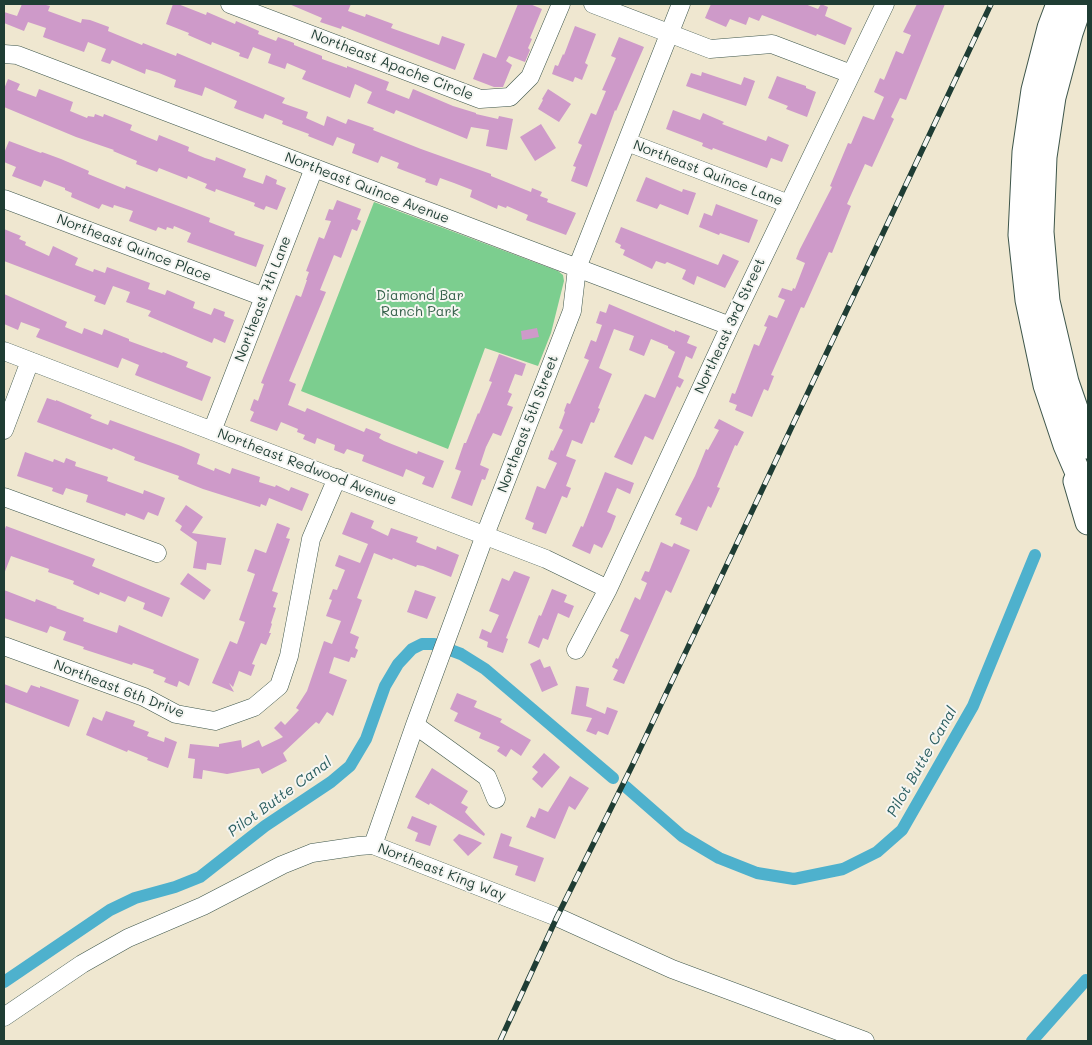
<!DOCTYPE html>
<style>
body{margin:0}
#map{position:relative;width:1092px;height:1045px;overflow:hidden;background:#efe7d0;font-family:Mali,sans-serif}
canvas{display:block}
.frame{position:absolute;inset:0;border:5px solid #1f3d34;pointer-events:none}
</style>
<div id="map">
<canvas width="1092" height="1045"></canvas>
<div class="frame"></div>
</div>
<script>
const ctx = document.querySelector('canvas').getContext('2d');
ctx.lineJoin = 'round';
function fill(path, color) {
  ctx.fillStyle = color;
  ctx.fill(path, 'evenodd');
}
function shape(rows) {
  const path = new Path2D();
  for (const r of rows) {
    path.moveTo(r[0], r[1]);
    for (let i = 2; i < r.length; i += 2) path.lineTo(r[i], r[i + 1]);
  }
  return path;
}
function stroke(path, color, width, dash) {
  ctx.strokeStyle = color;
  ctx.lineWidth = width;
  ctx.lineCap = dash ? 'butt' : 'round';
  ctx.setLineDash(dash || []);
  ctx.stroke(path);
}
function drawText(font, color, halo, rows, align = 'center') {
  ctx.font = font + ' Mali,sans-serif';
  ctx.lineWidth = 4;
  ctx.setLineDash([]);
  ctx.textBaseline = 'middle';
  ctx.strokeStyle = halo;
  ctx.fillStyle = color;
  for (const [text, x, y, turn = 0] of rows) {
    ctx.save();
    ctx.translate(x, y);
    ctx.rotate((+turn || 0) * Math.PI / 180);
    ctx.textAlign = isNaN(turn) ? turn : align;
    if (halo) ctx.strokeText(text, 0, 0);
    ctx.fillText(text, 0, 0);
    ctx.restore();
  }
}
fill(shape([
 [374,202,558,271,563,275,564,281,551,333,538,366,485,348,448,449,301,391]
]), '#7cce8f');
stroke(shape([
 [626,787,682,836,719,858,757,873,794,879,843,869,877,852,902,830,973,706,1035,555],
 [4,982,110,910,135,898,175,887,200,877,265,826,331,782,350,766,366,739,385,686,398,664,412,649,422,644,434,644,461,654,485,669,613,778],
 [1032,1041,1086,980]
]), '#4eb1cd', 12);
fill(shape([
 [22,4,42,4,50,6,48,11,81,23,82,19,90,20,109,27,108,31,142,45,143,43,176,56,177,53,285,98,282,103,308,112,306,118,324,126,327,116,346,124,348,119,374,128,373,130,421,149,491,174,491,176,531,192,532,188,542,192,540,196,548,199,547,202,576,213,566,235,526,220,528,215,507,206,506,208,498,205,497,209,470,197,472,190,454,183,440,178,437,186,425,182,426,179,397,168,399,163,381,156,378,163,352,153,355,144,337,137,333,146,308,136,309,134,282,124,283,121,265,114,263,119,234,108,237,101,205,87,202,96,174,87,176,80,159,73,146,69,145,74,112,60,110,64,101,61,106,49,88,42,84,52,43,37,46,28,28,22,24,31,4,23,4,12,17,16],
 [173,4,178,4,206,15,207,12,235,24,236,21,259,31,258,34,276,41,278,37,294,43,294,45,322,56,322,59,347,68,347,66,389,82,386,90,409,99,413,89,453,106,476,113,476,114,498,119,499,116,513,119,507,150,486,146,489,130,471,127,467,139,396,110,394,114,367,103,372,92,355,84,350,98,302,79,306,71,287,63,285,69,268,63,271,54,253,47,248,59,239,56,240,53,212,42,211,45,188,35,189,33,166,24],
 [289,4,351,4,348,11,365,17,366,14,393,24,391,28,439,45,442,36,465,44,455,70,342,26,341,29,320,22,322,18],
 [518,4,530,4,542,9,530,38,532,39,528,48,530,50,525,62,509,56,506,61,512,65,503,87,494,87,473,79,483,53,496,58],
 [711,4,805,4,818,9,821,4,828,7,825,16,852,28,845,45,817,34,816,36,762,15,759,21,749,17,746,25,730,19,726,27,705,18],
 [917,4,945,4,906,100,900,98,891,117,894,119,872,167,865,164,847,204,851,206,832,253,829,252,804,308,801,307,771,375,774,376,768,391,764,389,752,417,735,410,737,405,729,402,732,393,735,394,754,344,759,346,767,327,764,326,769,315,777,318,785,300,778,297,782,288,792,291,793,288,795,289,805,263,796,259,800,249,832,187,830,186,848,143,851,144,863,116,874,120,884,97,874,92,880,78,884,80,896,51,903,54,911,35,903,32],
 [575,26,596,34,585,63,588,65,582,80,575,77,573,82,552,74,555,65,558,66,563,54,564,55],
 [619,37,644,47,616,111,615,110,587,187,571,181,576,167,573,166,582,145,578,143,591,113,596,115,606,91,602,90,616,58,611,56],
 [702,72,741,85,744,77,755,81,746,106,686,86,691,73,701,76],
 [777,76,806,86,806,88,816,92,807,117,786,109,788,106,768,98],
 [8,79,20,84,17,90,36,97,39,89,73,102,70,111,87,118,88,116,94,117,95,114,103,117,104,114,132,125,130,130,147,137,157,141,159,135,189,147,188,151,205,158,215,161,216,157,246,169,243,177,263,184,266,175,277,180,276,184,286,188,277,210,266,206,264,210,254,206,255,203,216,189,215,192,205,188,207,184,188,176,187,179,159,168,157,172,136,164,137,161,113,151,114,150,76,137,4,107,4,89],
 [548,89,571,104,559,122,538,109,543,100,542,99],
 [673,110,700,120,703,113,724,122,722,124,766,141,768,136,789,145,782,162,771,158,767,168,713,148,712,150,702,146,703,143,666,129],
 [541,124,556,148,535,161,520,137],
 [9,141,41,153,42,152,61,159,89,171,88,174,125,189,126,186,210,218,209,222,235,232,234,235,264,245,256,267,187,242,191,233,174,226,173,229,167,227,166,230,158,227,156,231,129,221,133,211,114,205,113,208,102,204,99,209,71,197,72,193,65,190,65,188,44,180,41,187,12,176,16,167,4,162,4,153],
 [646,177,682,192,683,189,696,193,688,215,660,204,657,209,636,201],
 [337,200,361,209,357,219,361,221,357,231,352,229,341,258,334,255,320,290,326,292,289,381,296,384,288,405,305,412,307,408,364,432,366,428,381,434,379,438,384,441,417,454,418,451,444,461,433,488,422,484,425,477,406,469,403,477,362,461,364,455,347,449,344,454,334,450,335,445,317,438,315,444,303,439,305,435,297,432,298,429,281,422,277,431,250,421,254,412,250,410,254,399,258,401,264,384,261,383,296,295,301,297,307,280,306,280,309,272,306,271,319,237,324,239,331,221,325,220,329,209,333,210],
 [716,204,758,220,749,243,720,233,719,235,699,227,704,213,712,216],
 [621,227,718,265,723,254,739,261,725,288,697,276,694,285,682,279,686,270,667,262,665,264,656,261,652,269,623,255,625,250,620,248,621,245,615,242],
 [4,229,21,236,19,239,26,242,25,245,49,256,53,246,78,258,75,265,93,272,94,269,105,273,107,267,150,283,148,289,165,295,167,290,195,302,193,308,211,315,214,308,225,312,224,316,234,320,225,343,214,338,212,343,148,316,151,311,126,302,130,292,113,286,105,305,94,301,96,296,4,261],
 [4,294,67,322,65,327,82,334,84,328,102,335,104,329,129,339,129,341,162,353,163,352,188,362,186,367,211,377,202,401,135,375,139,365,122,358,118,368,36,337,40,329,21,322,18,330,4,324],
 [609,304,675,332,675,330,690,336,687,343,697,347,692,359,686,356,678,377,684,380,680,388,677,386,653,440,645,436,632,465,614,457,645,394,655,398,675,352,668,348,668,346,651,339,644,356,629,350,634,336,614,329,599,368,612,374,598,408,600,409,594,423,591,422,582,444,572,440,566,456,576,460,566,486,571,488,567,498,562,496,546,534,532,529,534,523,525,519,537,486,545,489,557,463,548,459,551,450,553,451,563,430,559,428,565,412,564,411,567,403,570,404,589,360,584,358,591,340,596,342,602,325,596,323,600,311,606,313],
 [537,328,539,337,522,340,521,331],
 [499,354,526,364,522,376,515,374,508,392,512,394,507,405,513,407,501,436,493,433,486,447,480,465,489,469,485,480,482,479,472,506,451,498,461,471,455,469,464,443,466,443,478,413,479,414,492,382,489,381],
 [47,398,56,401,56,400,92,415,90,418,108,425,110,420,181,446,200,454,197,464,214,471,215,468,230,474,232,468,260,477,259,482,275,487,276,485,289,491,291,487,309,494,302,511,269,498,266,506,261,504,260,507,203,489,178,479,179,476,134,460,135,457,113,448,112,450,37,422],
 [719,419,744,432,737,446,735,445,717,487,720,488,711,508,708,506,697,531,680,524,682,518,675,515,695,476,706,449,708,450,719,430,714,428],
 [25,452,53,462,54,459,64,463,66,458,76,462,75,466,108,477,107,481,143,494,144,490,165,498,158,516,148,512,144,520,126,513,125,516,86,502,88,495,66,488,63,495,52,491,53,488,17,476],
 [605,472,634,483,630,494,617,488,607,512,616,516,611,529,602,548,594,544,590,554,572,546,581,526,583,527],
 [186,505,203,517,192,533,226,538,221,565,207,563,206,570,193,568,197,542,180,530,182,526,175,521],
 [351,512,374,521,371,528,388,536,391,528,418,537,416,542,436,550,437,546,459,555,451,577,423,566,417,565,416,567,393,558,392,560,374,553,357,598,362,600,350,633,359,637,355,648,358,650,355,658,351,657,349,662,334,657,329,673,347,680,333,716,327,712,319,724,316,722,283,753,287,761,262,774,259,768,227,774,203,770,202,779,193,778,195,759,188,758,190,744,219,747,219,744,241,740,242,748,259,740,262,747,283,737,274,728,281,721,285,725,299,710,296,708,307,691,324,641,332,644,341,621,326,616,332,600,329,599,333,589,337,590,345,570,335,566,339,555,360,563,368,544,342,534],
 [277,523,290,528,286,538,290,539,272,591,278,593,273,607,276,608,271,623,272,624,269,633,271,633,266,645,261,643,252,664,255,665,251,676,239,671,233,687,229,683,234,692,212,683,230,641,237,644,245,622,239,620,255,574,247,571,255,549,266,553],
 [6,526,95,559,92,566,170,598,162,617,143,609,145,603,128,596,125,602,100,592,99,595,73,584,74,581,48,572,49,569,11,556,4,574,4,532],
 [661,542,672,547,674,543,690,550,671,593,666,590,624,684,613,680,618,670,612,667,616,658,618,659,629,635,620,631,635,597,640,600,647,583,641,580,645,571,649,572],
 [514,571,530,577,506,638,508,639,503,653,487,647,488,642,479,638,482,629,491,633,499,615,489,611,502,578,509,581],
 [188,573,211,590,204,600,180,584],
 [552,589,567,595,564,602,574,606,569,618,558,613,548,640,543,638,539,648,528,643,539,615,541,616],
 [4,590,35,602,36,599,57,607,56,608,84,618,83,621,117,633,119,625,199,659,189,686,179,681,177,687,164,682,166,678,153,673,154,670,133,663,132,665,83,649,84,647,63,640,66,632,50,626,47,633,4,618],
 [415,590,436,597,427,619,407,612],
 [540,659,544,668,550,666,558,685,542,692,530,664],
 [4,684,27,693,31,685,40,688,40,686,79,700,69,727,4,702],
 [576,686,589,688,586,706,605,714,607,707,618,711,608,735,598,731,596,735,586,731,592,718,571,714],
 [457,693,477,701,474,707,502,719,500,722,531,740,521,756,511,749,506,757,497,751,500,747,479,738,481,733,454,721,458,713,450,709],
 [106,711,135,721,133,726,149,732,147,736,164,742,165,737,177,742,168,768,147,760,148,758,128,750,127,752,86,735,93,717,102,721],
 [544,753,560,767,542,788,532,779,538,772,532,767],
 [432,768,468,791,461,803,468,807,465,812,485,834,484,836,430,803,429,805,415,797],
 [570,776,589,788,575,810,569,806,555,839,526,827,531,816,535,818,539,808,548,812],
 [412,816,437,826,430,846,415,841,418,833,407,828],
 [501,833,512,837,509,846,544,858,535,882,515,875,518,866,493,858],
 [459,834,473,839,482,843,468,856,453,840]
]), '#ce9ac9');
const minor = shape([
 [230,4,480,99,510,97,530,77,561,4],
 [593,4,710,49,772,44,851,74],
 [4,54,17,55,730,326],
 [627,142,789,204],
 [4,199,264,297],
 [4,351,546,559,608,589],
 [4,430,30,361],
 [212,431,314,168],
 [4,497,157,553],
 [4,646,144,697,176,714,215,721,254,707,279,686,289,656,311,539,337,478],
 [576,650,608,589,730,326,885,4],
 [415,725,487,777,496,799],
 [373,845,415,725,485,535,572,311,577,268,681,4],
 [4,1017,82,964,128,938,203,906,282,865,312,853,359,846,373,845,557,917,672,969,865,1041]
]);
const highway = shape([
 [1059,4,1050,28,1034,90,1025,152,1021,235,1028,300,1046,385,1066,445,1088,496],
 [1080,4,1070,33,1053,97,1044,157,1041,232,1047,301,1066,382,1088,446],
 [1076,481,1088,522]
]);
stroke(minor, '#3e564b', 19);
stroke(highway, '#3e564b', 27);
stroke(minor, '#fff', 18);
stroke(highway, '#fff', 25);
const rail = shape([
 [500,1041,557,917,632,766,991,4]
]);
stroke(rail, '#1f3d34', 5.5);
stroke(rail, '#f6f6f2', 4, [11]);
drawText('14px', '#1f3d34', '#f6f6f2', [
 ["Northeast Apache Circle",392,65,21],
 ["Northeast Quince Lane",708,173,21],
 ["Northeast Quince Avenue",367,188,21],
 ["Northeast Quince Place",134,248,21],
 ["Northeast 7th Lane",263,299,-69],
 ["Northeast 3rd Street",730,326,-65],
 ["Northeast 5th Street",528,424,-69],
 ["Northeast Redwood Avenue",307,467,21],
 ["Northeast 6th Drive",119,689,21],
 ["Northeast King Way",442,872,21]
]);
drawText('14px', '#36614b', '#f6f6f2', [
 ["Diamond Bar",420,296],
 ["Ranch Park",420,312]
]);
drawText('italic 15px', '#2d6062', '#f6f6f2', [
 ["Pilot Butte Canal",922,762,-60],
 ["Pilot Butte Canal",280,797,-36]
]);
</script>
